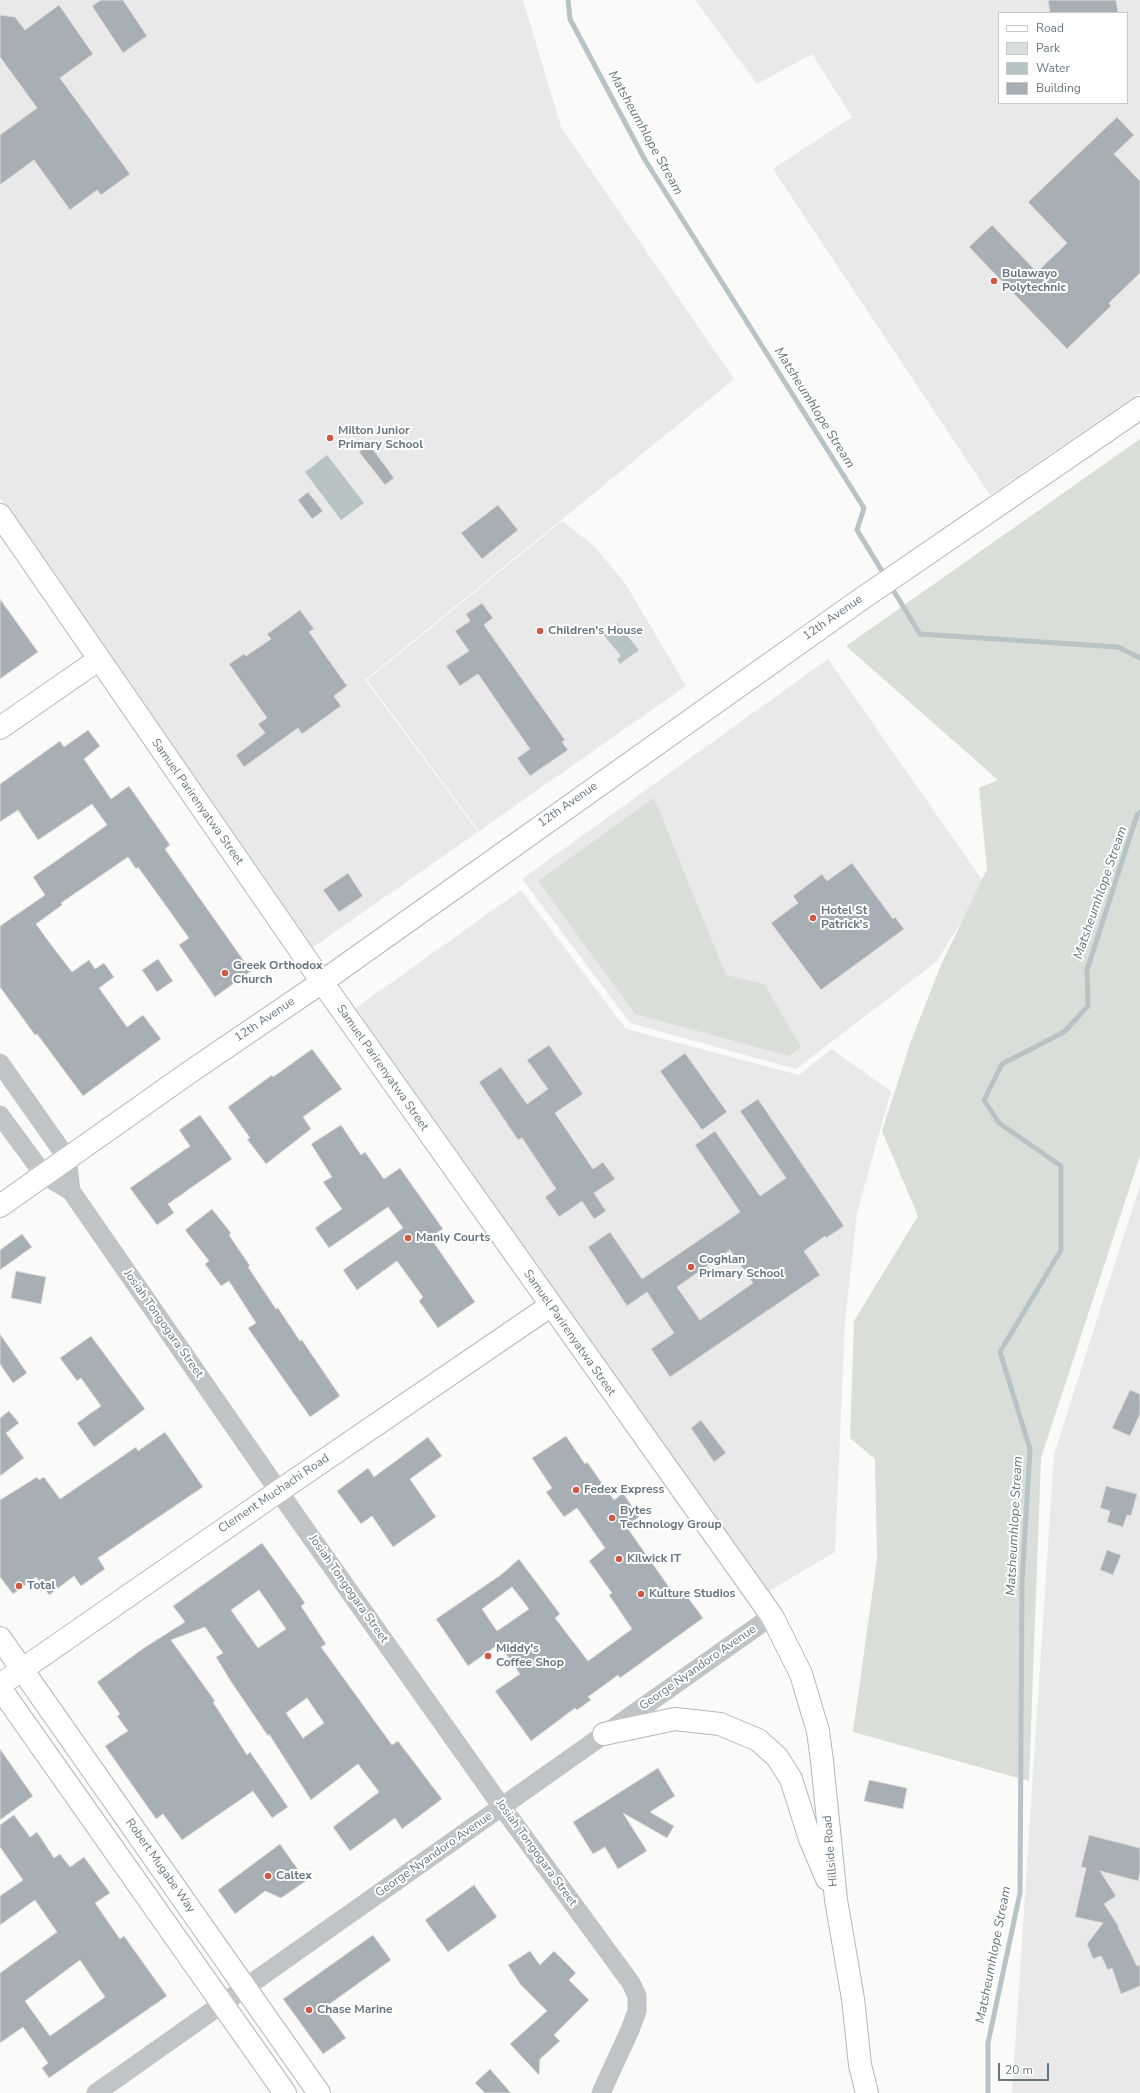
<!DOCTYPE html>
<style>
body{margin:0}
#map{position:relative;width:1140px;height:2093px;overflow:hidden;background:#fafaf8;font-family:"Nunito Sans",sans-serif}
canvas{display:block}
.legend{position:absolute;left:998px;top:12px;width:130px;height:92px;box-sizing:border-box;background:#fff;border:1px solid #c3c9cc;margin:0;padding:5px 7px;list-style:none;font-size:12px;color:#68777f}
.legend li{display:flex;align-items:center;gap:8px;height:20px}
.legend b{width:20px;border:1px solid #c3c9cc}
.scale{position:absolute;left:998px;top:2063px;width:51px;height:18px;box-sizing:border-box;border:2px solid #68777f;border-top:0;padding-left:5px;font-size:12px;line-height:14px;white-space:nowrap;color:#68777f;-webkit-text-stroke:3px #fff;paint-order:stroke}
</style>
<div id="map">
<canvas width="1140" height="2093"></canvas>
<ul class="legend">
<li><b style="height:5px;background:#fff"></b>Road</li>
<li><b style="height:11px;background:#daded8"></b>Park</li>
<li><b style="height:11px;background:#b8c3c6"></b>Water</li>
<li><b style="height:11px;background:#a8afb4"></b>Building</li>
</ul>
<div class="scale">20 m</div>
</div>
<script>
const ctx = document.querySelector('canvas').getContext('2d');
ctx.lineJoin = 'round';
function fill(path, color) {
  ctx.fillStyle = color;
  ctx.fill(path, 'evenodd');
}
function shape(rows) {
  const path = new Path2D();
  for (const r of rows) {
    path.moveTo(r[0], r[1]);
    for (let i = 2; i < r.length; i += 2) path.lineTo(r[i], r[i + 1]);
  }
  return path;
}
function stroke(path, color, width, dash) {
  ctx.strokeStyle = color;
  ctx.lineWidth = width;
  ctx.lineCap = dash ? 'butt' : 'round';
  ctx.setLineDash(dash || []);
  ctx.stroke(path);
}
function drawText(font, color, halo, rows, align = 'center') {
  ctx.font = font + ' "Nunito Sans",sans-serif';
  ctx.lineWidth = 4;
  ctx.setLineDash([]);
  ctx.textBaseline = 'middle';
  ctx.strokeStyle = halo;
  ctx.fillStyle = color;
  for (const [text, x, y, turn = 0] of rows) {
    ctx.save();
    ctx.translate(x, y);
    ctx.rotate((+turn || 0) * Math.PI / 180);
    ctx.textAlign = isNaN(turn) ? turn : align;
    if (halo) ctx.strokeText(text, 0, 0);
    ctx.fillText(text, 0, 0);
    ctx.restore();
  }
}
fill(shape([
 [0,0,523,0,561,127,734,379,365,680,478,832,306,952,0,498],
 [695,0,1140,0,1140,393,990,495,773,169,852,117,812,54,757,84],
 [999,13,1127,13,1127,103,999,103],
 [562,521,594,546,625,583,686,686,479,831,367,680],
 [828,659,985,884,936,962,796,1069,630,1023,522,879],
 [521,890,626,1029,799,1075,831,1049,891,1091,857,1213,845,1321,835,1552,764,1594,349,1013],
 [1140,1185,1140,2093,1012,2093,1054,1454]
]), '#e8e9e8');
fill(shape([
 [1140,439,1140,1156,1041,1458,1029,1781,853,1732,877,1559,875,1459,850,1438,854,1321,918,1216,882,1131,910,1044,940,967,987,869,979,788,998,780,846,646],
 [654,798,726,975,764,984,801,1047,789,1056,635,1014,538,881]
]), '#daded8');
fill(shape([
 [327,455,364,503,341,520,305,472],
 [617,623,639,650,620,664,617,659,621,656,603,634]
]), '#b8c3c6');
stroke(shape([
 [568,0,570,19,645,160,864,508,857,530,885,576],
 [890,585,920,634,1118,647,1140,658],
 [988,2093,988,2043,1020,1893,1022,1581,1030,1449,1000,1352,1061,1250,1061,1166,999,1123,984,1100,1002,1064,1064,1032,1088,1006,1087,970,1137,815,1140,812]
]), '#b8c3c6', 5);
const building = shape([
 [101,0,123,0,147,36,123,53,92,6,101,0],
 [1048,0,1116,0,1118,13,1050,13,1048,0],
 [59,5,93,54,60,78,130,174,101,195,97,190,70,210,34,160,0,185,0,135,37,108,0,57,0,15,15,17,25,30,59,5],
 [1117,117,1134,135,1114,154,1140,181,1140,273,1109,303,1111,306,1067,349,969,247,992,225,1037,272,1067,243,1028,202,1117,117],
 [369,444,394,478,385,485,359,452,369,444],
 [308,492,323,511,312,519,298,500,308,492],
 [498,505,518,530,482,559,461,533,498,505],
 [0,599,38,652,0,679,0,599],
 [482,603,493,618,484,625,565,740,562,742,568,750,530,776,517,758,530,749,478,674,460,686,446,666,469,651,455,631,470,621,466,614,482,603],
 [300,610,314,629,309,632,347,686,334,696,341,706,302,734,298,728,244,767,236,755,265,733,258,724,267,718,229,664,244,654,246,656,271,639,267,634,300,610],
 [88,730,100,746,84,759,111,799,129,786,170,845,165,849,251,971,215,997,179,945,189,938,138,867,136,869,128,857,61,903,62,905,36,924,49,942,72,972,89,960,95,969,104,963,114,977,99,988,127,1027,143,1015,161,1039,83,1096,37,1034,35,1035,0,987,0,926,45,895,33,877,107,825,92,804,38,840,18,810,0,822,0,784,60,741,64,747,88,730],
 [852,863,893,919,895,917,904,929,821,990,771,923,798,903,793,896,822,874,827,881,852,863],
 [348,873,363,896,339,912,323,890,348,873],
 [158,959,173,981,157,992,142,970,158,959],
 [549,1045,583,1094,555,1113,593,1169,603,1162,615,1179,594,1193,606,1211,594,1219,582,1201,559,1217,545,1197,556,1189,522,1138,518,1140,479,1082,501,1067,527,1104,548,1089,527,1060,549,1045],
 [312,1049,342,1089,303,1117,311,1129,266,1164,247,1139,250,1138,228,1107,272,1075,273,1077,312,1049],
 [685,1053,727,1112,702,1130,660,1071,685,1053],
 [758,1099,844,1226,826,1238,825,1236,804,1251,820,1275,670,1377,651,1349,674,1333,647,1292,627,1306,588,1247,610,1232,642,1279,740,1212,695,1145,715,1131,760,1196,786,1178,740,1111,758,1099],
 [730,1250,753,1283,700,1320,677,1287,730,1250],
 [200,1115,232,1159,168,1204,174,1213,157,1225,130,1188,190,1146,179,1130,200,1115],
 [341,1125,361,1155,365,1152,384,1179,400,1168,443,1229,430,1237,475,1302,438,1328,419,1301,423,1297,397,1261,357,1290,343,1270,403,1228,388,1207,329,1248,315,1228,342,1209,323,1182,332,1177,311,1144,341,1125],
 [212,1209,231,1233,229,1235,250,1266,248,1267,276,1309,278,1308,300,1341,302,1340,340,1396,310,1417,248,1328,256,1323,229,1281,221,1286,205,1264,209,1261,185,1230,212,1209],
 [22,1234,32,1247,0,1270,0,1250,22,1234],
 [16,1271,46,1277,41,1304,11,1298,16,1271],
 [0,1334,27,1373,13,1383,0,1364,0,1334],
 [91,1336,145,1409,94,1447,77,1423,101,1406,81,1378,77,1381,60,1358,91,1336],
 [1130,1390,1140,1394,1140,1414,1130,1436,1112,1428,1130,1390],
 [9,1411,19,1423,6,1433,24,1458,0,1476,0,1418,9,1411],
 [701,1420,726,1453,714,1462,691,1428,701,1420],
 [165,1432,203,1487,98,1558,105,1569,81,1586,74,1576,49,1595,36,1577,13,1594,0,1577,0,1500,37,1477,39,1480,44,1477,60,1499,136,1447,138,1451,165,1432],
 [566,1436,585,1464,587,1462,614,1500,623,1493,639,1517,626,1526,676,1597,684,1592,703,1618,620,1678,618,1675,588,1697,591,1700,577,1710,575,1708,531,1741,495,1691,520,1674,499,1644,468,1666,436,1619,502,1574,519,1559,560,1614,555,1618,588,1661,632,1629,609,1595,612,1593,589,1561,605,1548,577,1508,564,1517,546,1492,552,1488,532,1458,566,1436],
 [512,1587,529,1609,497,1631,482,1609,512,1587],
 [428,1437,442,1456,410,1479,436,1517,393,1547,372,1516,361,1524,337,1491,368,1468,374,1477,428,1437],
 [1106,1486,1137,1494,1131,1516,1127,1515,1123,1527,1107,1522,1110,1511,1100,1508,1106,1486],
 [262,1543,305,1603,301,1606,326,1644,321,1647,392,1745,398,1741,442,1799,402,1829,395,1818,350,1851,333,1827,379,1792,358,1764,311,1800,269,1734,268,1736,230,1680,216,1657,223,1653,205,1627,171,1640,215,1701,213,1702,247,1755,250,1752,288,1807,272,1818,253,1791,182,1840,163,1814,156,1819,105,1746,128,1731,117,1716,120,1714,97,1682,144,1648,185,1622,173,1606,262,1543],
 [259,1590,286,1629,258,1648,231,1610,259,1590],
 [307,1698,324,1723,303,1738,286,1713,307,1698],
 [1107,1550,1121,1555,1113,1575,1100,1570,1107,1550],
 [0,1749,33,1796,0,1820,0,1749],
 [658,1768,675,1796,650,1812,674,1826,667,1838,623,1813,647,1851,618,1869,605,1847,593,1854,573,1822,658,1768],
 [869,1780,907,1788,903,1809,864,1801,869,1780],
 [14,1815,30,1837,37,1832,54,1858,60,1854,70,1867,84,1857,110,1893,95,1903,120,1939,124,1936,167,1996,49,2078,42,2068,48,2063,23,2027,0,2043,0,1973,57,1932,35,1900,0,1925,0,1896,23,1880,0,1847,0,1825,14,1815],
 [80,1960,105,1997,50,2036,25,2001,80,1960],
 [1089,1835,1140,1848,1140,1873,1138,1881,1100,1871,1116,1896,1104,1904,1119,1927,1118,1927,1137,1966,1140,1965,1140,1986,1121,1994,1112,1968,1108,1970,1101,1956,1093,1959,1087,1944,1103,1923,1075,1917,1086,1868,1081,1867,1089,1835],
 [280,1844,306,1881,281,1898,265,1891,235,1914,218,1890,280,1844],
 [474,1885,497,1917,448,1952,425,1920,474,1885],
 [373,1935,391,1960,324,2008,346,2038,323,2054,283,1999,373,1935],
 [530,1951,540,1965,554,1951,576,1973,569,1980,589,2000,554,2035,560,2041,540,2059,539,2075,510,2044,547,2011,520,1984,508,1965,530,1951],
 [490,2069,511,2093,485,2093,475,2083,490,2069]
]);
fill(building, '#a8afb4');
stroke(building, '#dcdcda', 1);
const secondary = shape([
 [0,515,322,982,772,1616,801,1674,818,1731,822,1761,836,1900,853,1999,860,2065,867,2093],
 [0,728,98,660],
 [0,1206,187,1074,322,982,857,602,1140,408],
 [0,1638,319,2093],
 [0,1685,279,1491,550,1306],
 [0,1688,285,2093],
 [604,1734,675,1719,720,1724,758,1740,777,1757,791,1779,810,1839,827,1879]
]);
stroke(secondary, '#b2b8bc', 24);
stroke(shape([
 [0,1063,67,1158,71,1191],
 [0,1115,44,1175,71,1191,298,1519,502,1807,631,1983,637,1996,637,2011,630,2030,601,2093],
 [96,2093,772,1616]
]), '#c0c4c7', 19);
stroke(secondary, '#fff', 22);
for (const [x, y, r, color] of [
 [994,281,4,"#cf5843"],
 [330,438,4,"#cf5843"],
 [540,631,4,"#cf5843"],
 [813,918,4,"#cf5843"],
 [225,973,4,"#cf5843"],
 [408,1238,4,"#cf5843"],
 [691,1267,4,"#cf5843"],
 [576,1490,4,"#cf5843"],
 [612,1518,4,"#cf5843"],
 [619,1559,4,"#cf5843"],
 [19,1586,4,"#cf5843"],
 [641,1594,4,"#cf5843"],
 [488,1656,4,"#cf5843"],
 [268,1876,4,"#cf5843"],
 [309,2010,4,"#cf5843"]
]) {
  const dot = new Path2D();
  dot.arc(x, y, r, 0, 2 * Math.PI);
  ctx.fillStyle = color;
  ctx.fill(dot);
  stroke(dot, '#fff', 1.5);
}
drawText('bold 12px', '#68777f', '#fff', [
 ["Bulawayo",1002,274],
 ["Polytechnic",1002,288],
 ["Milton Junior",338,431],
 ["Primary School",338,445],
 ["Children's House",548,631],
 ["Hotel St",821,911],
 ["Patrick's",821,925],
 ["Greek Orthodox",233,966],
 ["Church",233,980],
 ["Manly Courts",416,1238],
 ["Coghlan",699,1260],
 ["Primary School",699,1274],
 ["Fedex Express",584,1490],
 ["Bytes",620,1511],
 ["Technology Group",620,1525],
 ["Kilwick IT",627,1559],
 ["Total",27,1586],
 ["Kulture Studios",649,1594],
 ["Middy's",496,1649],
 ["Coffee Shop",496,1663],
 ["Caltex",276,1876],
 ["Chase Marine",317,2010]
], 'left');
drawText('12px', '#68777f', '#fff', [
 ["12th Avenue",833,618,-35],
 ["Samuel Parirenyatwa Street",197,802,55],
 ["12th Avenue",568,805,-35],
 ["12th Avenue",265,1020,-34],
 ["Samuel Parirenyatwa Street",382,1068,55],
 ["Josiah Tongogara Street",163,1324,55],
 ["Samuel Parirenyatwa Street",569,1333,55],
 ["Clement Muchachi Road",274,1494,-34],
 ["Josiah Tongogara Street",348,1589,55],
 ["George Nyandoro Avenue",698,1668,-35],
 ["Hillside Road",831,1851,-95],
 ["Josiah Tongogara Street",536,1853,54],
 ["George Nyandoro Avenue",434,1855,-35],
 ["Robert Mugabe Way",160,1866,55]
]);
drawText('italic 13px', '#637579', '#fff', [
 ["Matsheumhlope Stream",645,133,61],
 ["Matsheumhlope Stream",814,408,58],
 ["Matsheumhlope Stream",1101,893,-71],
 ["Matsheumhlope Stream",1015,1526,-87],
 ["Matsheumhlope Stream",994,1955,-79]
]);
</script>
